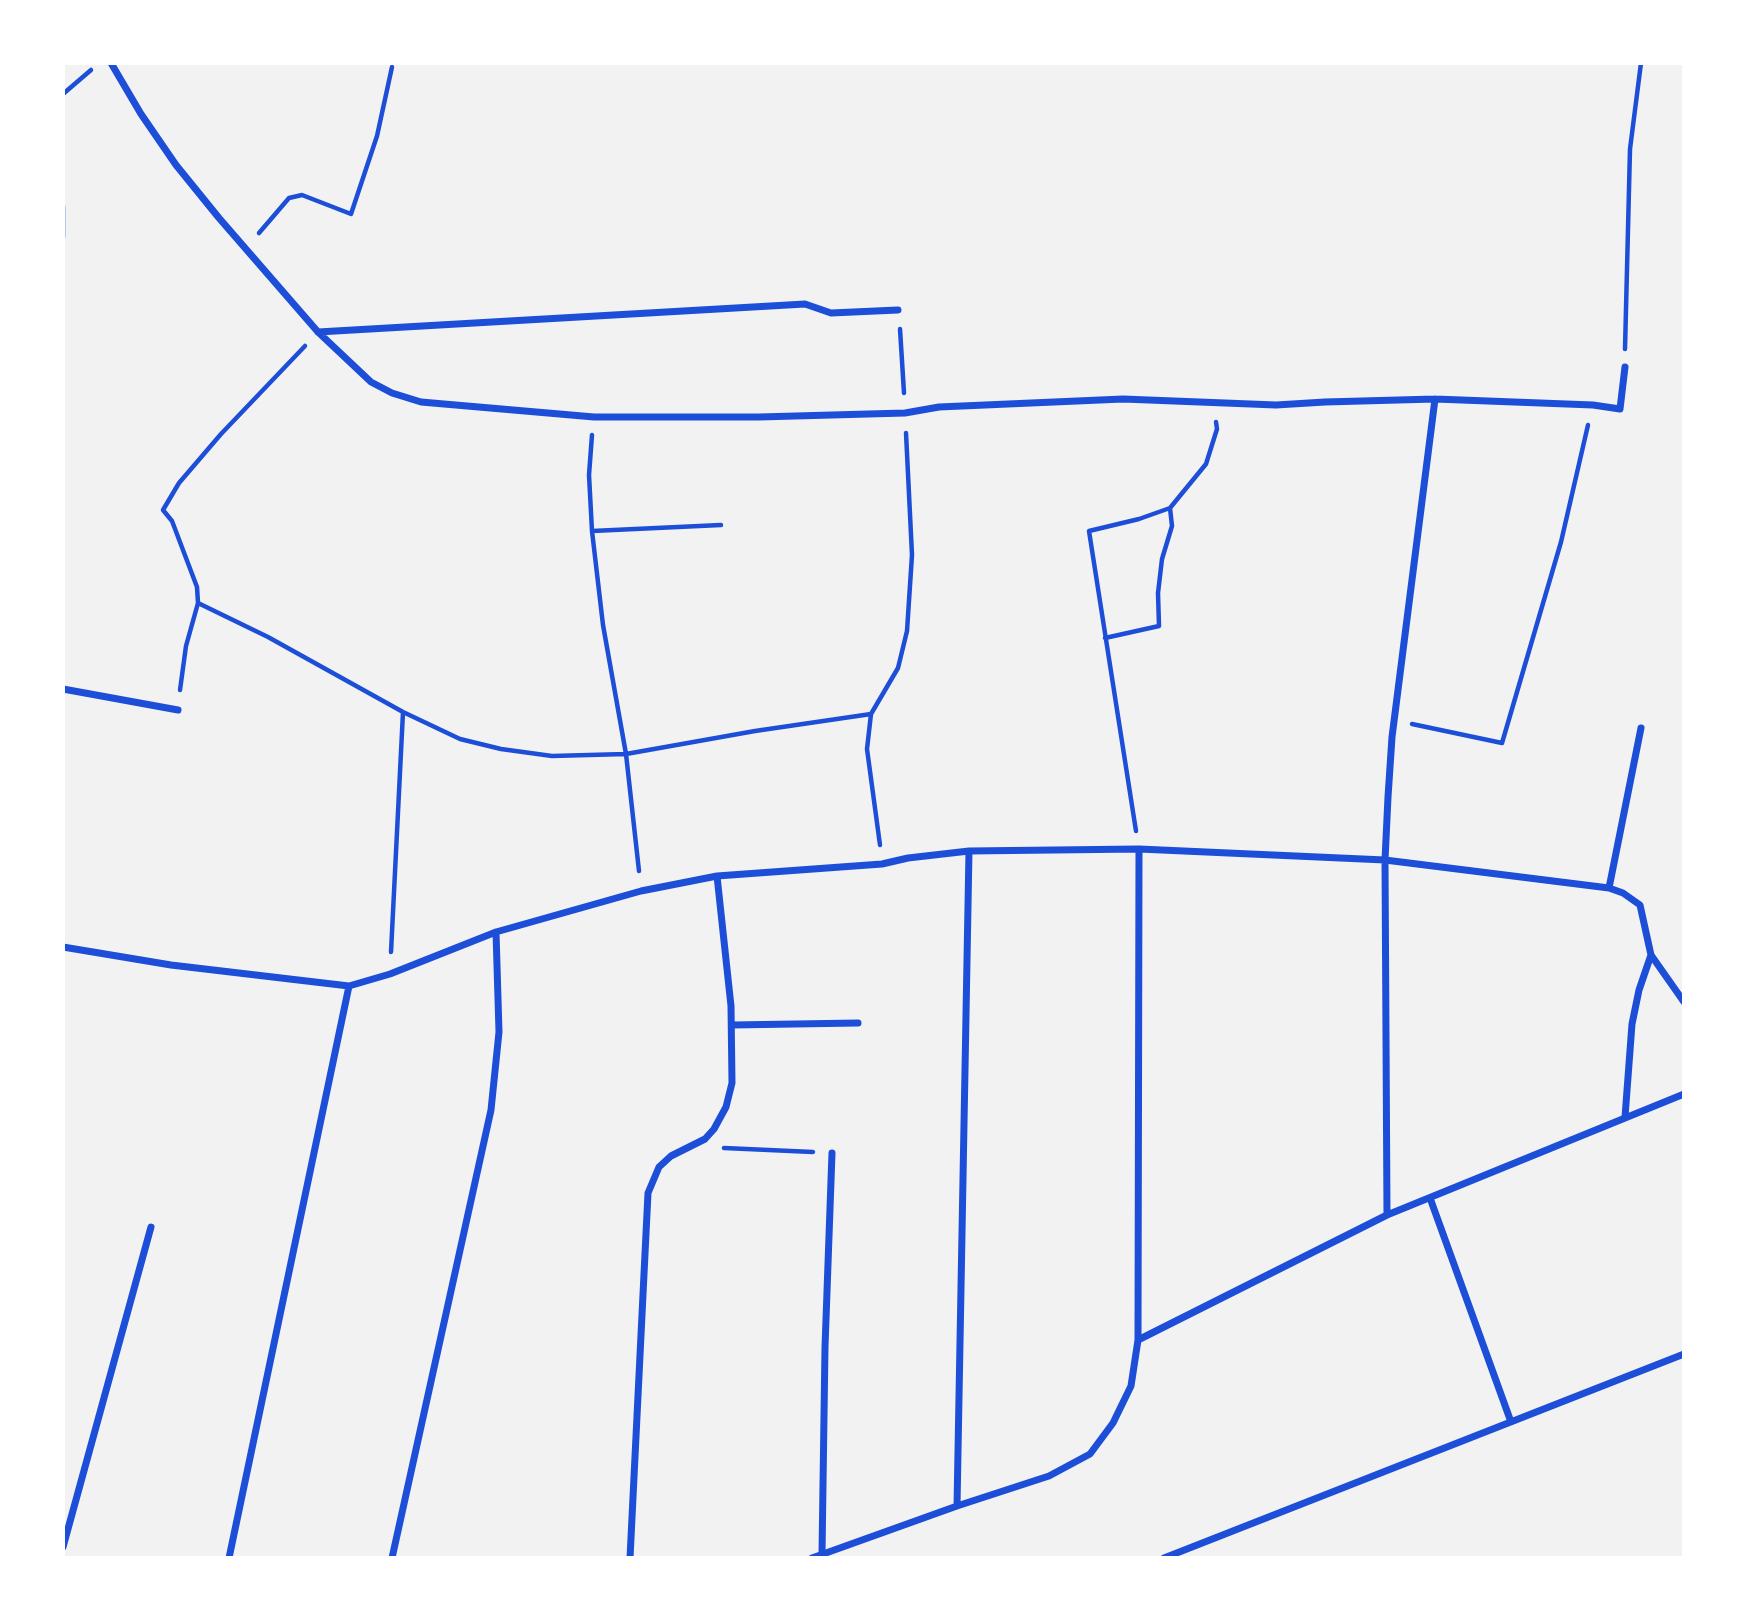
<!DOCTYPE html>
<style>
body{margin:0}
#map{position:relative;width:1747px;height:1621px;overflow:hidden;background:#f2f2f2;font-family:"Crimson Pro",serif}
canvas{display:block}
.frame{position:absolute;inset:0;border:65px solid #fff;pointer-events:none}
</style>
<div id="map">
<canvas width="1747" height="1621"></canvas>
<div class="frame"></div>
</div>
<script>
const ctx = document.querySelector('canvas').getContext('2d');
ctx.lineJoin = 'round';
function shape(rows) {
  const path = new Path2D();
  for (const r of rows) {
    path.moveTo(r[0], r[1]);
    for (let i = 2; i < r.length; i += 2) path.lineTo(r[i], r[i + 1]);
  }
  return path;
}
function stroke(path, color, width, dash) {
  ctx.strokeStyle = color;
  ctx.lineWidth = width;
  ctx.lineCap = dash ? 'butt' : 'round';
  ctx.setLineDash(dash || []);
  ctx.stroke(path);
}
stroke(shape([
 [63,94,91,70],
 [63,206,63,237],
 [259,233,289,198,302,195,351,214,377,136,392,67],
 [900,329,904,393],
 [1625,349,1630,149,1641,63],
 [592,435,589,475,592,531,603,625,626,754,639,871],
 [592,531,721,525],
 [198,603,268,637,403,712,460,739,501,749,552,756,626,754,755,731,871,714],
 [1105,638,1159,626,1158,593,1162,559,1172,526,1170,508],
 [180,690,186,646,198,603,197,587,172,521,163,510,179,483,221,434,305,346],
 [1412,724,1502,743,1561,542,1588,425],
 [1136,831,1089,531,1139,519,1170,508,1206,464,1217,429,1216,422],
 [880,845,867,749,871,714,898,668,907,631,912,555,906,433],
 [391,952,403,712],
 [724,1148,813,1152]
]), '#1d4ed8', 4.5);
stroke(shape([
 [111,63,141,114,176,165,219,218,318,332,371,382,392,393,421,402,594,417,759,417,905,413,939,407,1123,399,1276,405,1325,402,1435,399,1593,405,1620,409,1625,367],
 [318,332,805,304,831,313,898,310],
 [63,689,178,710],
 [1609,888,1641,728],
 [63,947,171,965,349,986,390,974,496,932,641,891,717,876,882,864,908,858,969,851,1139,849,1385,860,1609,888,1623,893,1640,905,1651,955,1639,990,1632,1024,1625,1117],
 [1651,955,1684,1002],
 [732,1025,858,1023],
 [1430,1198,1511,1422],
 [1387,1215,1385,860,1388,797,1392,737,1435,399],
 [1138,1340,1387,1215,1684,1094],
 [957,1506,969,851],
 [63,1547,151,1227],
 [822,1554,825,1347,832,1153],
 [229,1558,349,986],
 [392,1558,491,1110,499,1032,496,932],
 [630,1558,648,1193,659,1167,671,1156,705,1139,714,1129,726,1107,732,1083,731,1006,717,876],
 [812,1558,957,1506,1049,1476,1090,1454,1113,1423,1131,1386,1138,1340,1139,849],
 [1164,1558,1684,1354]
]), '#1d4ed8', 7);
</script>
